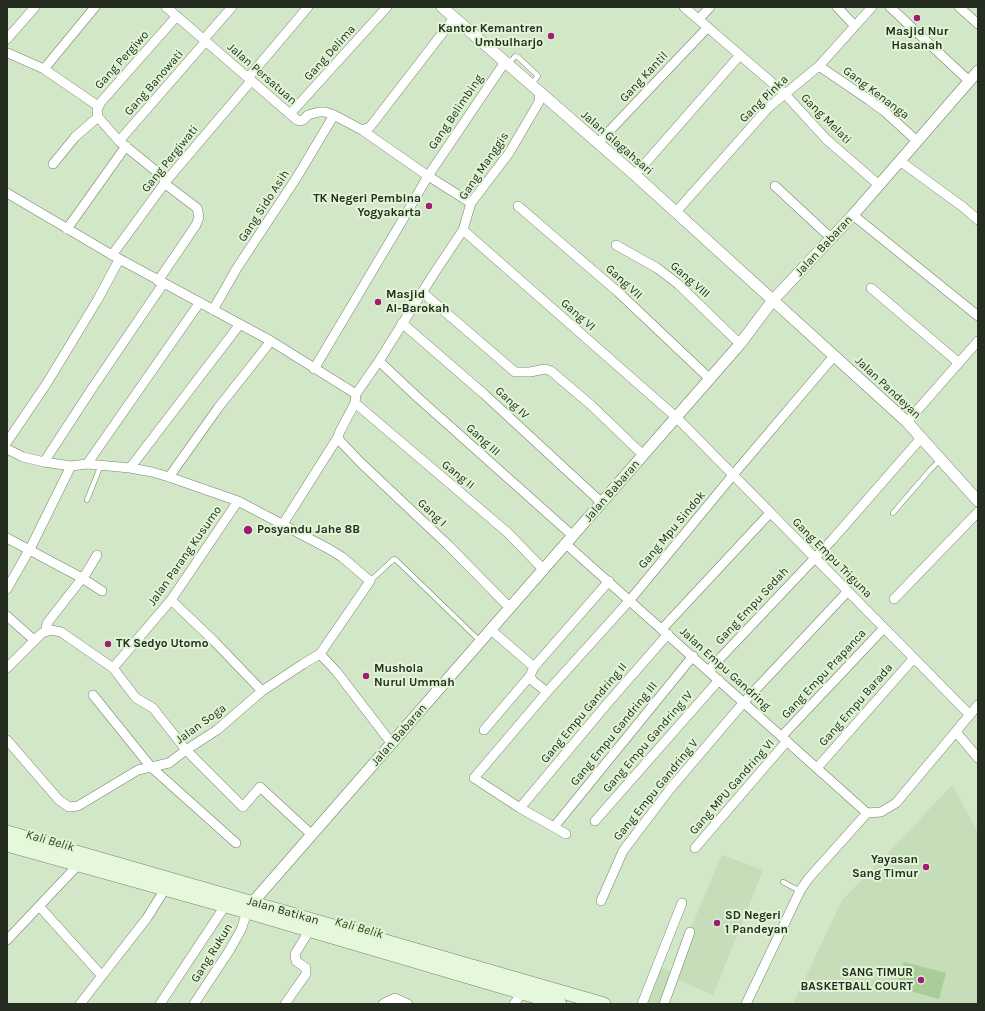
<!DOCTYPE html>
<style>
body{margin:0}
#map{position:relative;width:985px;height:1011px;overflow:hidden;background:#d2e7c8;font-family:Karla,sans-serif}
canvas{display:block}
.frame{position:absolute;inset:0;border:8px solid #252d21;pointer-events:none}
</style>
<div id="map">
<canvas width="985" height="1011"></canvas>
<div class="frame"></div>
</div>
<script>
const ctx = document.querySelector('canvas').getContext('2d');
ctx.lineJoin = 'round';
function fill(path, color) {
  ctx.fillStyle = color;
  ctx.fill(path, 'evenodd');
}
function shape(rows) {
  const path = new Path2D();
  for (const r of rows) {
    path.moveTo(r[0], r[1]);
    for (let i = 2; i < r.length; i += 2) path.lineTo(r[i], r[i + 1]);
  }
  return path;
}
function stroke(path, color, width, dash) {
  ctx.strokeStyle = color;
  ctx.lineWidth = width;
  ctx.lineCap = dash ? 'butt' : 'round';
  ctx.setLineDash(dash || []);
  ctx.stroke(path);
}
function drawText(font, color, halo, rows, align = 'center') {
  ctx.font = font + ' Karla,sans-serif';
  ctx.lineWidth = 4;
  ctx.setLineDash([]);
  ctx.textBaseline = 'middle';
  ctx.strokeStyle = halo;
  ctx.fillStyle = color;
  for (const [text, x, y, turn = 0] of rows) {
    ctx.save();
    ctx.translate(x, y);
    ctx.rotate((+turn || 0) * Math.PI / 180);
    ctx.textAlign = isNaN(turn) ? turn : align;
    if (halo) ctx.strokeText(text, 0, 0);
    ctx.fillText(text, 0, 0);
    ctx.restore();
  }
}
fill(shape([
 [952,785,978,832,978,1004,793,1004,842,900,907,833],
 [722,855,763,870,713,995,673,978,660,1004,648,1004,660,967,672,972]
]), '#c5ddb8');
fill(shape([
 [904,962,946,973,939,999,896,987]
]), '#ac9');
const service = shape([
 [506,62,512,60,515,56,518,57,538,76,534,81,529,82],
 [87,500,101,465],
 [893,513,930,470,940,460],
 [370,581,394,559,396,560,481,642],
 [783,882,800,891]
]);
const minor = shape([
 [166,7,297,120,300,121,303,120,308,115,319,112,325,112,334,115,362,130,428,176,471,203],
 [684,7,784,93,826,139,879,185],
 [837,7,855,26],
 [890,7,969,81],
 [959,7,978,24],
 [699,19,710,7],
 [7,39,35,7],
 [204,39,232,7],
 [8,53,44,69,98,106],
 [819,66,869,100,884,111,917,141],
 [44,69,95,7],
 [248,78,308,7],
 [290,114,387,7],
 [362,130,370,127,454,18],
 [119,141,206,41],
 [598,143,708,27],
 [900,161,963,207,978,220],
 [53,164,75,137,98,117],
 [635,175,740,55],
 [167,180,119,141,98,117,97,110,101,102,177,16],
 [775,186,831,238],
 [7,193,112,255,271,341,356,394],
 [518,206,618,292,710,379],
 [676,212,769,107,819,66,872,7],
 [853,215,978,316],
 [67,229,126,146],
 [463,230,676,417,970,715],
 [616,245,657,268,678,284,740,344],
 [112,255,167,180,251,81],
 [158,281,196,225,199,217,197,208,164,183],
 [871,288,959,363],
 [422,292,515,372,530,372,545,369,551,371,591,405,643,455],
 [213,310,237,268,297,177,334,115],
 [402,323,484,394,602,503],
 [379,361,416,396,573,536],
 [314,369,402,221,428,176,505,62],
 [355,403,507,532,544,570],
 [907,422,978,341],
 [338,437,340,441,361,463,448,545,510,608],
 [7,442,47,383,98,299,119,260],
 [7,449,23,457,44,462,71,466,87,464,130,468,152,472,169,477,238,501,329,549,342,557,370,581,320,654],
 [44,462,93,387,163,284],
 [87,464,200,302],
 [130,468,240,324],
 [169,477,218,408,271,341],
 [283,524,338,437,340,431,355,403,356,394,379,361,435,272,463,230,471,203,509,153,539,102,540,92],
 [7,538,82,578,102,591],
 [566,544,867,813],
 [7,589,32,545,71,466],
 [894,599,978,512],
 [171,600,214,641,262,691],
 [7,616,34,640],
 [662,629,770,513],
 [46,631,46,627,48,622,87,572,97,555],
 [534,667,609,581],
 [7,668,42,633,51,630,61,632,113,668,171,600,238,501],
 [113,668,136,698,153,708,186,750,243,807,260,787,312,835],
 [708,671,832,540,921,438],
 [530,676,533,681,547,692],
 [93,695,151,767,236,843],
 [484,730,530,676,534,667,491,630],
 [956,732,978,758],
 [782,736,884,628],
 [7,740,59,800,69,807,78,806,138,770,169,763,186,750,217,730,262,691,303,664,320,654,336,671,392,744],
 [817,768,914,658],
 [520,808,606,705,668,634],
 [595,821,719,680],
 [554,827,693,656],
 [566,834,520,808,474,778,547,692,630,600,733,475,834,356],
 [695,848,787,741],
 [601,901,623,851,670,789,744,702,848,591],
 [39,906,102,976],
 [7,940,78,865],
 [80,1004,147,918,165,889],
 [160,1004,225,906],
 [194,1004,229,951,241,930,247,912],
 [285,1004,306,974,306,968,296,961,295,954,309,931],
 [383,1004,386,1002,395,998,408,1004],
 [514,1004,522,993,523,988],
 [642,1004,682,903],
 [664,1004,690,932],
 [746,1004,800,891,808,879,867,813,881,812,896,803,978,705]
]);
const tertiary = shape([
 [442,7,635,175,907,422,978,501],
 [253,902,740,344,773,300,853,215,978,71]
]);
const secondary = shape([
 [7,832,604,1004],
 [7,845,247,912,560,1004]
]);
stroke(service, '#738669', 5.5);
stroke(minor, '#738669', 10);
stroke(tertiary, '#738669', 12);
stroke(secondary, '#738669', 14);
stroke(service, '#fff', 4.5);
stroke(minor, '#fff', 9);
stroke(tertiary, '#fff', 11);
stroke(secondary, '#e5f8db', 13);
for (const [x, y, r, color] of [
 [917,18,4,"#9d1e73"],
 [551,36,4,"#9d1e73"],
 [429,206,4,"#9d1e73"],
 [378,302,4,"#9d1e73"],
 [248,530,5,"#9d1e73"],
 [108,644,4,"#9d1e73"],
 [366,676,4,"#9d1e73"],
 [926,867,4,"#9d1e73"],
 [717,923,4,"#9d1e73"],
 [921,980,4,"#9d1e73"]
]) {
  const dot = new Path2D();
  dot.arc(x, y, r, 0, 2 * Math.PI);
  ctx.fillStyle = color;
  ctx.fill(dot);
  stroke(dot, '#dff5d5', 1.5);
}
drawText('bold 12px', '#252d21', '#dff5d5', [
 ["Kantor Kemantren",543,29,"right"],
 ["Umbulharjo",543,43,"right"],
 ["Masjid Nur",917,32,"center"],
 ["Hasanah",917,46,"center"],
 ["TK Negeri Pembina",421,199,"right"],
 ["Yogyakarta",421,213,"right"],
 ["Masjid",386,295],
 ["Al-Barokah",386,309],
 ["Posyandu Jahe 8B",257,530],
 ["TK Sedyo Utomo",116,644],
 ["Mushola",374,669],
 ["Nurul Ummah",374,683],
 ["Yayasan",918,860,"right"],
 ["Sang Timur",918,874,"right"],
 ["SD Negeri",725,916],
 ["1 Pandeyan",725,930],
 ["SANG TIMUR",913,973,"right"],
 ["BASKETBALL COURT",913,987,"right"]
], 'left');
drawText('12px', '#252d21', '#dff5d5', [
 ["Gang Delima",330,53,-48],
 ["Gang Pergiwo",122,60,-48],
 ["Jalan Persatuan",262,74,41],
 ["Gang Kantil",644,77,-47],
 ["Gang Banowati",154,83,-49],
 ["Gang Kenanga",876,93,37],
 ["Gang Pinka",764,99,-44],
 ["Gang Belimbing",456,112,-56],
 ["Gang Melati",826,119,45],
 ["Jalan Glagahsari",617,143,41],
 ["Gang Pergiwati",170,159,-51],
 ["Gang Manggis",484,166,-56],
 ["Gang Sido Asih",264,206,-57],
 ["Jalan Babaran",824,246,-47],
 ["Gang VIII",690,280,41],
 ["Gang VII",624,282,42],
 ["Gang VI",578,315,41],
 ["Jalan Pandeyan",888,388,43],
 ["Gang IV",512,403,43],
 ["Gang III",483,440,42],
 ["Gang II",458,475,39],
 ["Jalan Babaran",612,491,-49],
 ["Gang I",432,513,43],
 ["Gang Mpu Sindok",672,530,-50],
 ["Jalan Parang Kusumo",185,556,-55],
 ["Gang Empu Triguna",832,558,45],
 ["Gang Empu Sedah",752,606,-47],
 ["Jalan Empu Gandring",725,669,42],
 ["Gang Empu Prapanca",824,674,-47],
 ["Gang Empu Barada",856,705,-49],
 ["Gang Empu Gandring II",584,713,-50],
 ["Jalan Soga",201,724,-36],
 ["Gang Empu Gandring III",614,734,-51],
 ["Jalan Babaran",399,735,-49],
 ["Gang Empu Gandring IV",648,742,-49],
 ["Gang MPU Gandring VI",732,787,-49],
 ["Gang Empu Gandring V",656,790,-51],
 ["Jalan Batikan",283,911,16],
 ["Gang Rukun",212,953,-58]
]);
drawText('italic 13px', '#2c4d16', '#dff5d5', [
 ["Kali Belik",50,841,16],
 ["Kali Belik",359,928,16]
]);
</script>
